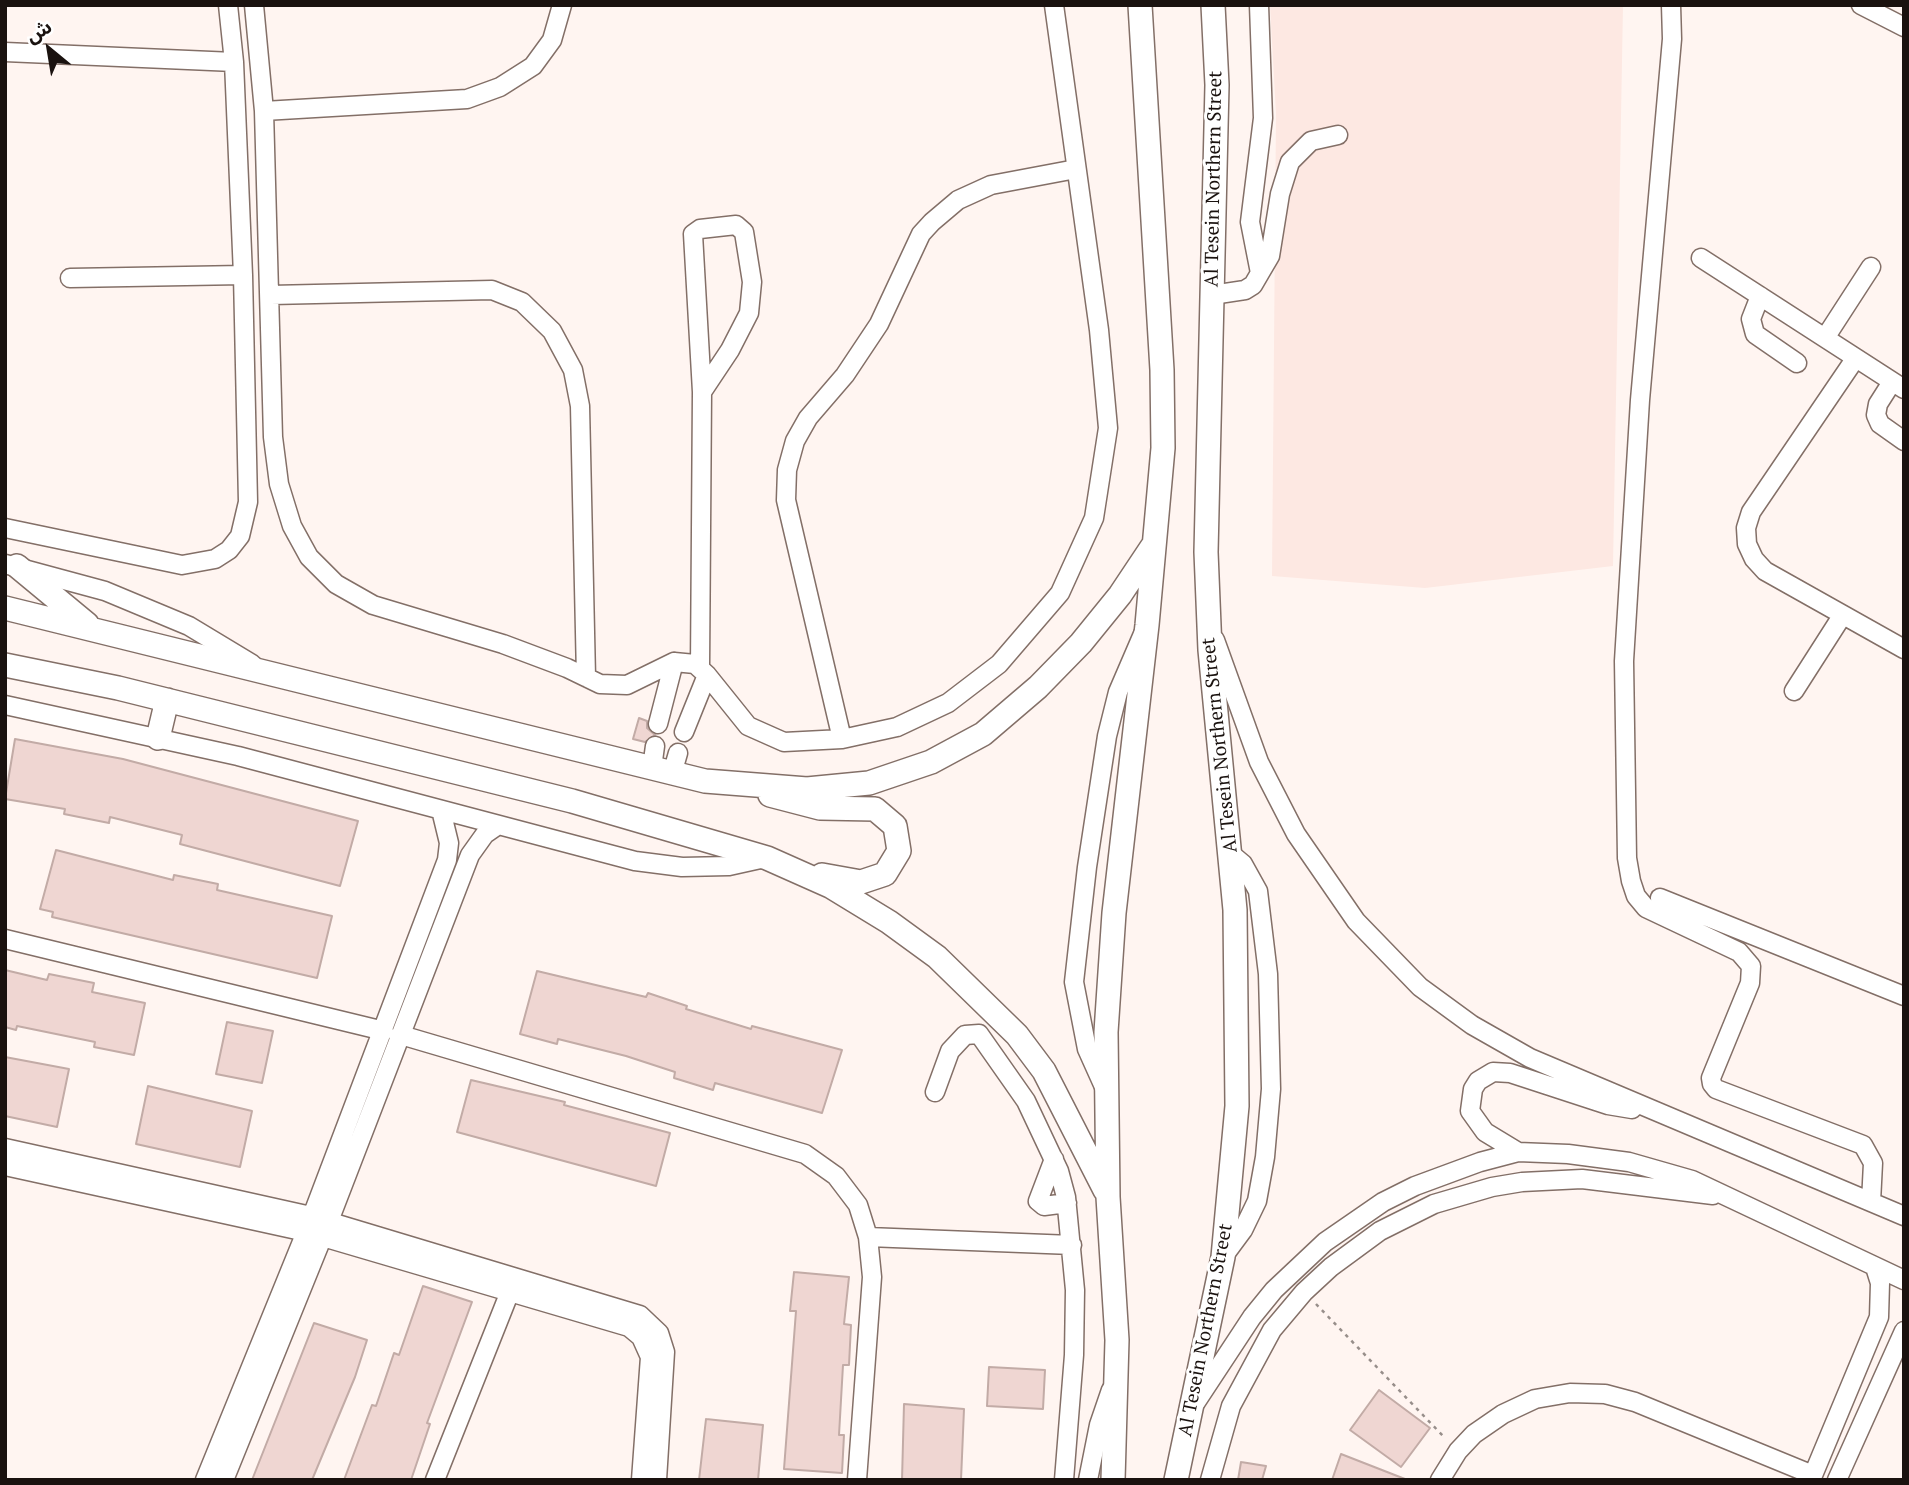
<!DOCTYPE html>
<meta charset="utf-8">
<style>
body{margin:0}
#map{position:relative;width:1909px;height:1485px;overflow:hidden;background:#fff5f1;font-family:"PT Serif","Noto Sans Arabic",serif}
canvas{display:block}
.frame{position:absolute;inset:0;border:7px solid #1a120f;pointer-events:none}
.north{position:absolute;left:14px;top:14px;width:70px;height:70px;-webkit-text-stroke:5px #fff;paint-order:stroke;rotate:330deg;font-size:19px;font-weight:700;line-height:28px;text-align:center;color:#1a120f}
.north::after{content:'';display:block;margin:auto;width:24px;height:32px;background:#1a120f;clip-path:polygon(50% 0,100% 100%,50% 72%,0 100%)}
</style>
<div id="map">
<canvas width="1909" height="1485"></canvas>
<div class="frame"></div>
<div class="north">ش</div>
</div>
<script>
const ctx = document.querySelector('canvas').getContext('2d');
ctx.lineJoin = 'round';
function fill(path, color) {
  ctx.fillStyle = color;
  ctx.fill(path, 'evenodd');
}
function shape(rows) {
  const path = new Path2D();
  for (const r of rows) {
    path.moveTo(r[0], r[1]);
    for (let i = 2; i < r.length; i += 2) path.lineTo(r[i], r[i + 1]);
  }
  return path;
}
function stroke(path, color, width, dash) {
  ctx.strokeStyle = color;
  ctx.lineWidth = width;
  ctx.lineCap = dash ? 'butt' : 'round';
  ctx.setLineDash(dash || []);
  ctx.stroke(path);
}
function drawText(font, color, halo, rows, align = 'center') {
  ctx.font = font + ' "PT Serif",serif';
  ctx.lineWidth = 6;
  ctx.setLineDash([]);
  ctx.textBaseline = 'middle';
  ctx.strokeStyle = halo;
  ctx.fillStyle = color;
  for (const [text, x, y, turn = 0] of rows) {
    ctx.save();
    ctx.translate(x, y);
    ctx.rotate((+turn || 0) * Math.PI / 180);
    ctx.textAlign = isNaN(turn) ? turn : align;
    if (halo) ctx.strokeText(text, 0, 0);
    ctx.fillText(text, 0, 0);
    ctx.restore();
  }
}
fill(shape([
 [1270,5,1623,5,1613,566,1425,588,1272,576,1276,114]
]), '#fde8e2');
const building = shape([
 [639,718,647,721,647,728,655,735,645,742,633,739,639,718],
 [15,739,123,759,358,821,340,886,180,844,182,835,110,817,109,823,64,814,65,809,5,799,15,739],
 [56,850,173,880,174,875,218,884,217,890,332,916,317,978,52,917,53,912,40,909,56,850],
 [5,970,47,980,49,974,94,983,92,992,145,1003,134,1055,94,1047,95,1042,17,1026,16,1030,5,1027,5,970],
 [537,971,646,997,648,993,687,1006,686,1009,751,1029,752,1026,842,1050,822,1113,715,1083,713,1090,674,1078,675,1072,626,1056,558,1039,557,1044,520,1034,537,971],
 [227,1022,273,1031,262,1083,216,1074,227,1022],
 [5,1057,69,1069,57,1127,5,1116,5,1057],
 [471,1080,565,1102,564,1105,670,1133,656,1186,457,1132,471,1080],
 [148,1086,252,1111,240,1167,136,1144,148,1086],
 [794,1272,849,1277,844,1324,851,1325,849,1365,843,1365,839,1435,844,1435,842,1473,784,1469,796,1311,790,1311,794,1272],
 [423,1286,472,1302,427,1423,430,1424,411,1480,344,1480,372,1405,376,1406,394,1353,399,1355,423,1286],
 [314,1323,367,1340,355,1377,312,1480,252,1480,314,1323],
 [989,1367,1045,1370,1043,1409,987,1406,989,1367],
 [1379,1390,1430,1428,1401,1467,1350,1430,1379,1390],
 [904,1404,964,1409,961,1480,902,1480,904,1404],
 [706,1419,763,1425,758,1480,699,1480,706,1419],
 [1341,1454,1405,1479,1405,1480,1332,1480,1341,1454],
 [1241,1462,1266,1466,1262,1480,1238,1480,1241,1462]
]);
fill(building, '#efd6d2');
stroke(building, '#c2aba6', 2);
const minor = shape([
 [254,5,264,111,273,437,279,484,292,526,309,557,336,584,373,605,503,644,567,668,600,684,627,685,674,662,695,664,707,675,748,726,784,742,842,739,897,727,948,703,999,664,1060,593,1094,518,1108,428,1099,330,1054,5],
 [1671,5,1672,39,1640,400,1624,661,1627,858,1631,881,1636,896,1646,908,1739,952,1751,966,1750,983,1711,1078,1712,1084,1716,1089,1863,1145,1873,1163,1871,1202],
 [1861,5,1904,27],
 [5,52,234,62],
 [264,111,467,99,500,87,533,66,552,40,562,5],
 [736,225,744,232,752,282,749,313,730,350,702,392,693,234,700,229,736,225],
 [1701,258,1904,389],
 [1260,273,1270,256,1280,194,1290,162,1311,141,1338,135],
 [70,278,243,275],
 [271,295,492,290,522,302,552,331,573,370,580,406,586,677],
 [1212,295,1245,290,1253,285,1260,273,1250,222,1263,118,1259,5],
 [1760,296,1751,319,1755,334,1797,363],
 [1825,338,1871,267],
 [1855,359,1751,512,1746,528,1747,544,1754,559,1765,571,1904,649],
 [1892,382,1878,404,1876,415,1880,424,1904,441],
 [5,528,182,565,215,559,229,550,240,536,248,502,243,275,234,62,228,5],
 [5,564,105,591,189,626,252,664],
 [1215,640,1259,762,1296,834,1356,921,1420,987,1472,1025,1530,1058,1904,1216],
 [700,667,702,392],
 [1794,691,1842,616],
 [5,705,238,756,635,861,682,867,729,866,765,858],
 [658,724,674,662],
 [684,732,707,675],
 [842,739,786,500,787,470,795,441,808,418,845,375,879,324,921,234,932,222,958,200,991,185,1076,169],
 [652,768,655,746],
 [672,774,678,753],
 [1660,898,1904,996],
 [5,939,384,1031],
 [401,1035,805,1154,836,1176,858,1205,868,1237,872,1277,857,1480],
 [1105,1089,1087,1049,1074,982,1087,867,1107,736,1118,692,1143,634],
 [935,1092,950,1051,965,1035,979,1034,1026,1101,1059,1171,1066,1197,1075,1290,1074,1355,1064,1480],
 [5,1148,311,1216,640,1315,659,1333,665,1352,657,1480],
 [1518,1152,1485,1132,1470,1111,1473,1089,1478,1081,1493,1072,1510,1073,1608,1105,1632,1109],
 [1054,1159,1038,1201,1044,1206,1067,1203],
 [5,1166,306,1232,629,1327,641,1337,650,1357,641,1480],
 [868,1237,1072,1245],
 [1223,1257,1243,1230,1257,1201,1265,1157,1271,1089,1268,974,1258,891,1243,864,1231,854],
 [1196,1402,1252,1317,1274,1290,1325,1242,1383,1202,1415,1186,1480,1162,1518,1152,1568,1154,1629,1162,1692,1180,1904,1280],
 [205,1480,306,1232,447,860,449,843,441,810],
 [224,1480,329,1221,470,855,485,834,498,825],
 [435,1480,509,1294],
 [1088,1480,1099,1425,1111,1390],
 [1210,1480,1231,1406,1272,1330,1304,1292,1331,1267,1380,1231,1434,1204,1492,1187,1522,1182,1582,1179,1713,1195],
 [1440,1480,1458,1451,1474,1434,1503,1414,1535,1399,1570,1393,1605,1394,1635,1402,1813,1475],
 [1811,1480,1879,1317,1880,1283,1875,1267],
 [1837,1480,1904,1331]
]);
const major = shape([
 [17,566,87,624],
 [5,608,705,781,807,789,869,783,931,762,983,734,1038,687,1081,643,1120,595,1152,547],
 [5,665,118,688,572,801,767,858,830,886,889,922,937,957,1017,1035,1044,1071,1105,1190],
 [158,738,167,700],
 [770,795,820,808,875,809,895,826,899,851,885,874,861,882,822,875],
 [1113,1480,1117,1340,1108,1197,1106,1032,1114,913,1147,625,1163,448,1162,370,1140,5],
 [1176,1480,1223,1257,1237,1106,1235,910,1210,650,1206,552,1217,85,1213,5]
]);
stroke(minor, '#836f67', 21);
stroke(major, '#836f67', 26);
stroke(shape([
 [1316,1304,1445,1438]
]), '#978e8a', 2.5, [3.5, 5]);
stroke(minor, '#fff', 18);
stroke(major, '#fff', 23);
drawText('19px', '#1a120f', '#fff', [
 ["Al Tesein Northern Street",1214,179,-89],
 ["Al Tesein Northern Street",1220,745,-96],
 ["Al Tesein Northern Street",1206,1330,-79]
]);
</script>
